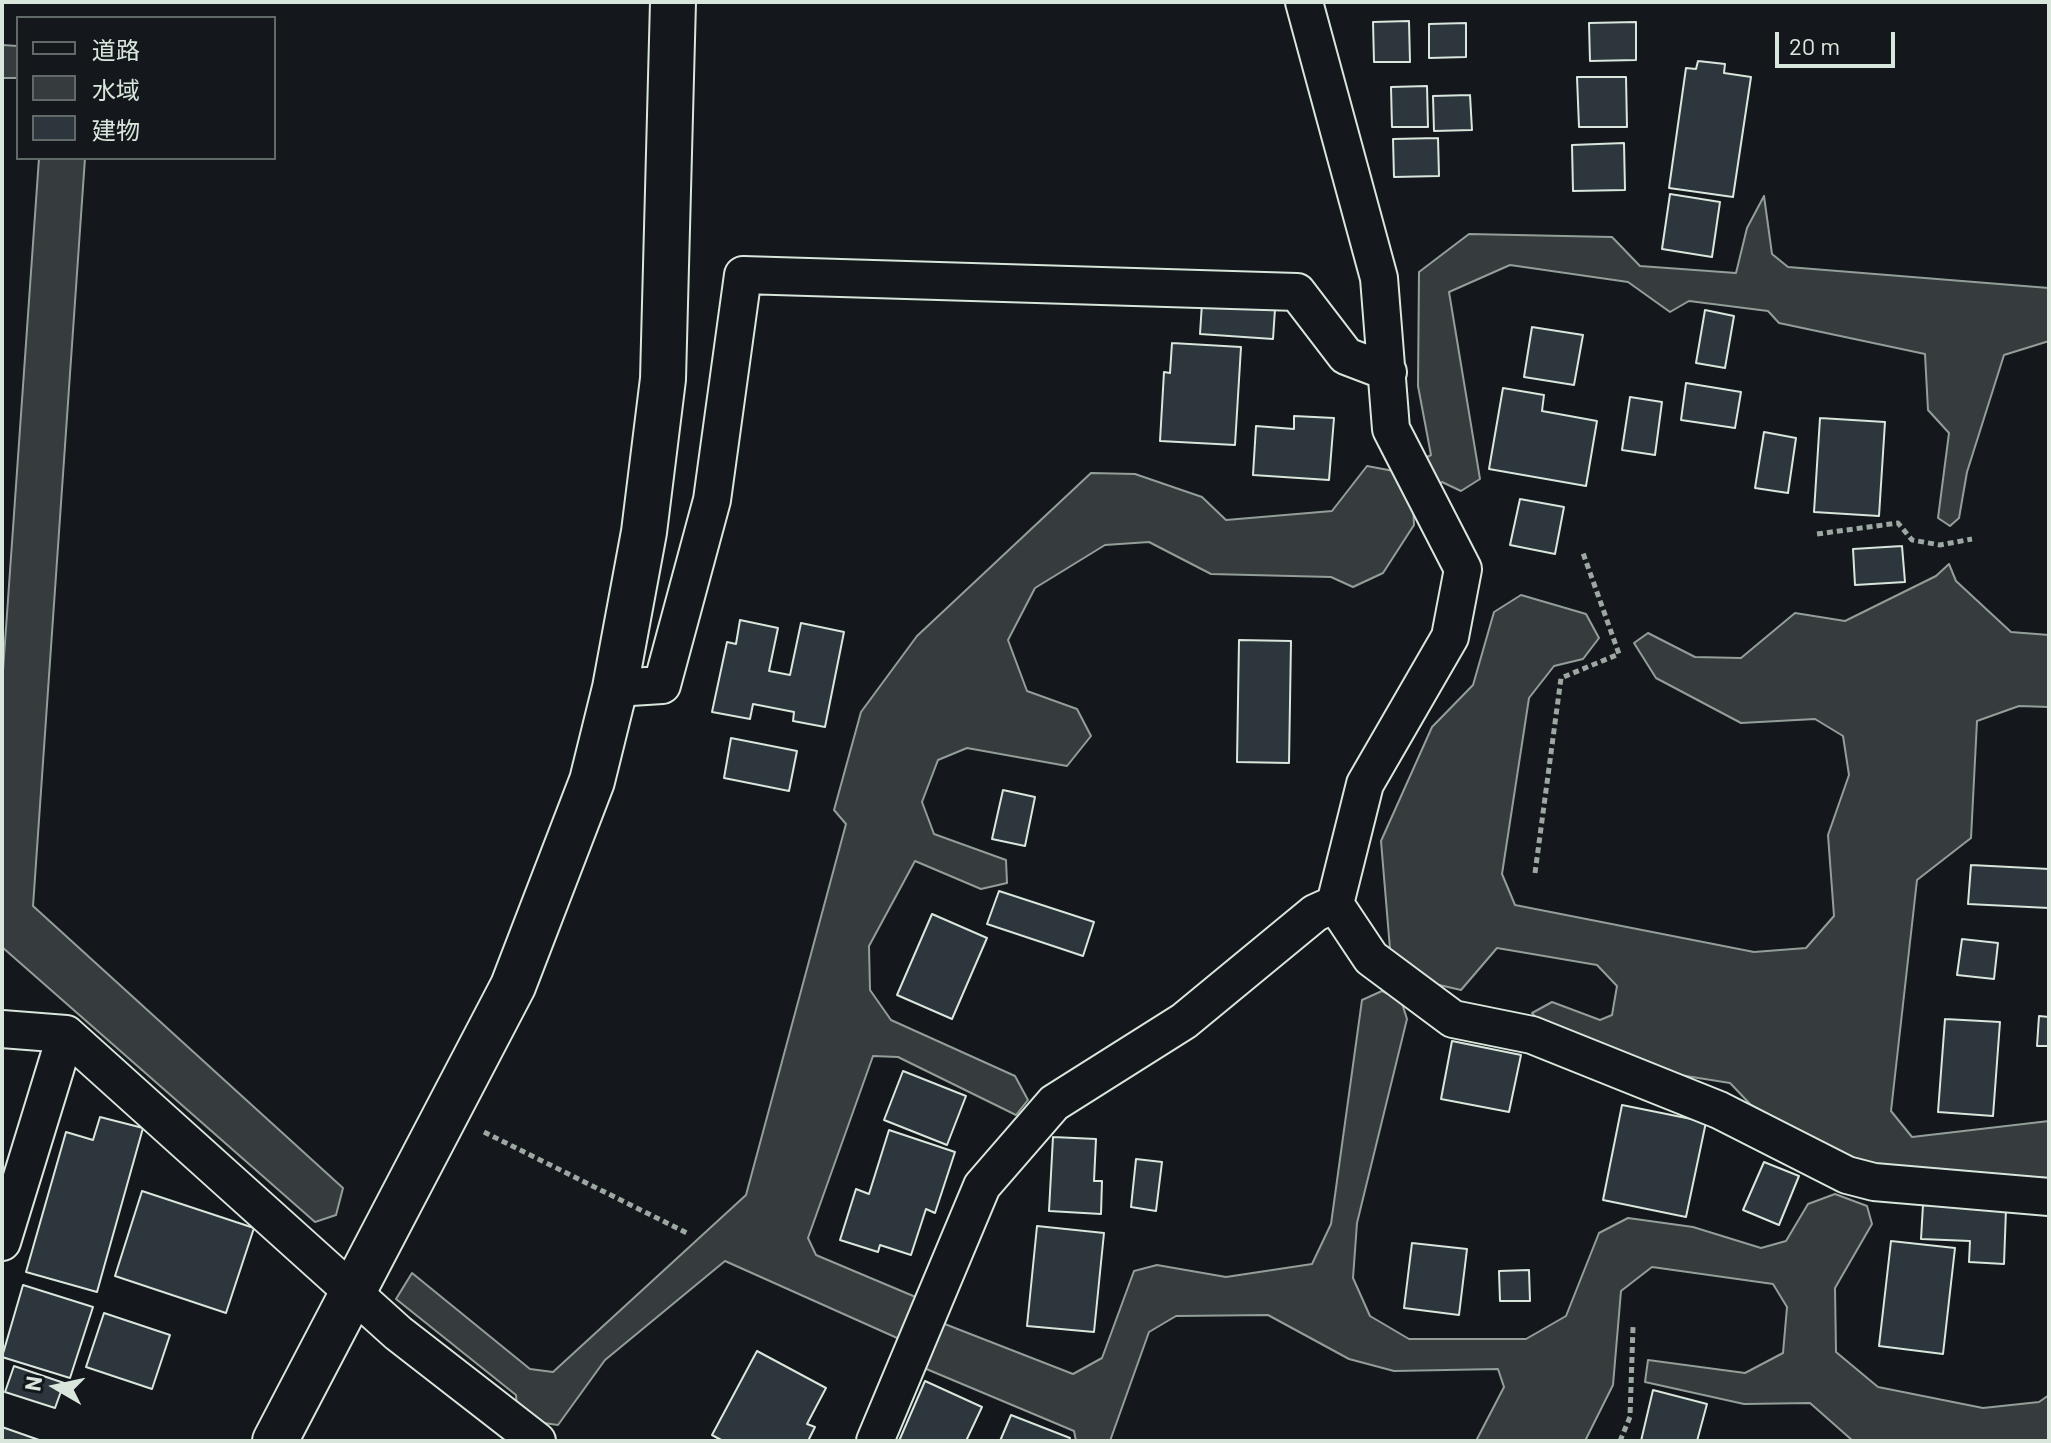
<!DOCTYPE html>
<meta charset="utf-8">
<style>
body{margin:0}
#map{position:relative;width:2051px;height:1443px;overflow:hidden;background:#14181c;font-family:Barlow,"Noto Sans JP",sans-serif}
canvas{display:block}
.frame{position:absolute;inset:0;border:4px solid #d8e6dc;pointer-events:none}
.legend{position:absolute;left:16px;top:16px;width:260px;height:144px;box-sizing:border-box;background:#14181c;border:2px solid #626a69;margin:0;padding:10px 14px;list-style:none;font-size:24px;color:#d8e6dc}
.legend li{display:flex;align-items:center;gap:16px;height:40px}
.legend b{width:40px;border:2px solid #626a69}
.north{position:absolute;left:16px;top:1347px;width:80px;height:80px;-webkit-text-stroke:6px #14181c;paint-order:stroke;rotate:279deg;font-size:22px;font-weight:700;line-height:32px;text-align:center;color:#d8e6dc}
.north::after{content:'';display:block;margin:auto;width:28px;height:36px;background:#d8e6dc;clip-path:polygon(50% 0,100% 100%,50% 72%,0 100%)}
.scale{position:absolute;left:1775px;top:32px;width:120px;height:36px;box-sizing:border-box;border:4px solid #d8e6dc;border-top:0;padding-left:10px;font-size:24px;line-height:28px;white-space:nowrap;color:#d8e6dc;-webkit-text-stroke:6px #14181c;paint-order:stroke}
</style>
<div id="map">
<canvas width="2051" height="1443"></canvas>
<div class="frame"></div>
<ul class="legend">
<li><b style="height:10px;background:#14181c"></b>道路</li>
<li><b style="height:22px;background:#363b3e"></b>水域</li>
<li><b style="height:22px;background:#2c363c"></b>建物</li>
</ul>
<div class="north">N</div>
<div class="scale">20 m</div>
</div>
<script>
const ctx = document.querySelector('canvas').getContext('2d');
ctx.lineJoin = 'round';
function fill(path, color) {
  ctx.fillStyle = color;
  ctx.fill(path, 'evenodd');
}
function shape(rows) {
  const path = new Path2D();
  for (const r of rows) {
    path.moveTo(r[0], r[1]);
    for (let i = 2; i < r.length; i += 2) path.lineTo(r[i], r[i + 1]);
  }
  return path;
}
function stroke(path, color, width, dash) {
  ctx.strokeStyle = color;
  ctx.lineWidth = width;
  ctx.lineCap = dash ? 'butt' : 'round';
  ctx.setLineDash(dash || []);
  ctx.stroke(path);
}
const water = shape([
 [2,45,18,46,18,78,2,78,2,45],
 [39,158,85,158,33,906,343,1188,336,1215,315,1222,2,947,2,685,39,158],
 [1764,196,1772,254,1788,267,2049,288,2049,341,2004,355,1967,472,1959,518,1950,526,1938,518,1949,433,1928,410,1925,354,1779,323,1768,311,1689,301,1670,312,1628,282,1510,265,1449,292,1480,479,1461,491,1442,482,1413,502,1414,525,1383,573,1353,587,1331,577,1211,574,1149,542,1105,545,1035,588,1008,640,1027,691,1077,709,1091,736,1067,766,967,748,938,760,922,802,934,834,1006,860,1007,883,981,889,915,861,869,946,870,990,891,1020,1015,1076,1028,1100,1016,1115,898,1057,873,1056,808,1238,816,1255,918,1298,937,1321,1073,1374,1102,1358,1134,1271,1157,1265,1226,1277,1312,1264,1331,1224,1362,1000,1382,991,1401,1000,1407,1019,1357,1223,1353,1278,1370,1316,1409,1339,1526,1339,1566,1316,1599,1233,1628,1218,1693,1227,1761,1248,1786,1241,1808,1204,1835,1194,1867,1206,1872,1224,1835,1288,1836,1352,1878,1387,1983,1408,2039,1402,2049,1395,2049,1441,1853,1441,1810,1403,1744,1404,1645,1382,1648,1360,1745,1373,1783,1353,1787,1307,1773,1284,1652,1267,1621,1291,1613,1385,1585,1441,1476,1441,1504,1387,1498,1369,1394,1371,1349,1359,1268,1315,1176,1316,1149,1332,1110,1441,1076,1441,1074,1431,924,1368,924,1350,725,1261,605,1360,558,1425,537,1422,517,1407,516,1395,396,1299,412,1273,530,1369,553,1372,746,1195,846,824,834,810,861,712,917,636,1091,473,1135,474,1202,497,1226,520,1332,511,1367,466,1399,472,1431,455,1418,386,1419,272,1469,234,1612,237,1640,266,1736,273,1747,228,1764,196],
 [1949,564,1956,581,2011,632,2049,635,2049,707,2019,706,1977,721,1971,838,1917,880,1891,1111,1912,1137,2049,1121,2049,1178,1864,1166,1751,1105,1730,1083,1667,1073,1542,1025,1532,1013,1552,1002,1600,1020,1612,1015,1617,986,1597,965,1497,948,1461,990,1426,982,1390,949,1381,841,1432,727,1473,685,1494,612,1521,595,1586,614,1599,638,1583,659,1554,666,1529,698,1502,874,1515,905,1754,952,1806,948,1834,916,1828,835,1849,775,1843,736,1815,719,1741,723,1656,678,1634,643,1648,633,1695,657,1741,658,1795,613,1845,621,1936,576,1949,564]
]);
fill(water, '#363b3e');
stroke(water, '#939e99', 2);
const building = shape([
 [1409,21,1410,62,1374,62,1373,22,1409,21],
 [1636,22,1636,60,1590,61,1589,23,1636,22],
 [1466,23,1466,57,1429,58,1429,24,1466,23],
 [1698,61,1725,64,1724,73,1751,77,1733,197,1669,188,1686,68,1696,69,1698,61],
 [1577,77,1626,77,1627,127,1579,127,1577,77],
 [1427,86,1428,127,1392,127,1391,87,1427,86],
 [1470,95,1472,130,1434,131,1433,96,1470,95],
 [1438,138,1439,176,1394,177,1393,139,1438,138],
 [1624,143,1625,190,1573,191,1572,145,1624,143],
 [1670,194,1720,202,1712,257,1662,249,1670,194],
 [1202,303,1275,309,1273,339,1200,334,1202,303],
 [1705,310,1734,316,1725,368,1696,363,1705,310],
 [1532,327,1583,335,1574,385,1524,377,1532,327],
 [1172,343,1241,347,1235,445,1160,441,1164,372,1170,373,1172,343],
 [1686,383,1741,392,1735,428,1681,420,1686,383],
 [1503,388,1544,395,1542,411,1597,421,1586,486,1489,469,1503,388],
 [1630,397,1662,402,1655,455,1622,450,1630,397],
 [1294,416,1334,418,1329,480,1253,475,1256,426,1294,429,1294,416],
 [1820,418,1885,422,1879,516,1814,512,1820,418],
 [1764,432,1796,438,1788,493,1755,488,1764,432],
 [1520,499,1564,507,1555,554,1510,545,1520,499],
 [1902,546,1905,582,1855,585,1853,549,1902,546],
 [740,620,778,628,769,671,790,675,801,623,844,632,825,727,793,721,794,712,753,704,750,719,712,712,727,642,736,644,740,620],
 [1239,640,1291,641,1289,763,1237,762,1239,640],
 [731,738,797,751,789,791,724,778,731,738],
 [1003,790,1035,797,1025,846,992,839,1003,790],
 [1971,865,2049,869,2049,908,1968,904,1971,865],
 [999,891,1094,922,1083,956,987,924,999,891],
 [932,914,987,938,952,1019,897,995,932,914],
 [1962,939,1998,943,1994,979,1957,975,1962,939],
 [2039,1016,2049,1017,2049,1046,2037,1046,2039,1016],
 [1945,1019,2000,1022,1993,1116,1938,1112,1945,1019],
 [1452,1041,1521,1055,1509,1112,1441,1099,1452,1041],
 [903,1071,966,1096,947,1145,884,1120,903,1071],
 [1622,1105,1706,1122,1686,1217,1603,1200,1622,1105],
 [100,1117,143,1128,97,1292,26,1272,66,1132,93,1140,100,1117],
 [889,1130,955,1152,935,1213,926,1209,911,1255,880,1245,878,1252,840,1240,856,1189,869,1194,889,1130],
 [1053,1137,1096,1139,1094,1181,1102,1181,1101,1214,1049,1211,1053,1137],
 [1136,1159,1162,1162,1156,1211,1131,1207,1136,1159],
 [1764,1162,1799,1176,1779,1225,1743,1210,1764,1162],
 [142,1191,254,1228,226,1313,115,1276,142,1191],
 [1923,1205,2006,1209,2004,1264,1969,1262,1970,1241,1921,1239,1923,1205],
 [1037,1226,1104,1233,1094,1332,1027,1326,1037,1226],
 [1891,1241,1955,1248,1943,1354,1879,1346,1891,1241],
 [1412,1243,1467,1249,1459,1315,1404,1308,1412,1243],
 [1529,1270,1530,1301,1500,1301,1499,1271,1529,1270],
 [23,1285,93,1307,70,1378,2,1357,23,1285],
 [104,1313,170,1335,152,1389,86,1367,104,1313],
 [757,1351,826,1388,807,1424,815,1427,808,1441,723,1441,712,1435,757,1351],
 [14,1366,64,1383,55,1408,5,1392,14,1366],
 [925,1381,982,1407,966,1441,899,1441,925,1381],
 [1653,1390,1707,1404,1697,1441,1641,1441,1653,1390],
 [1011,1415,1070,1438,1069,1441,1000,1441,1011,1415],
 [2,1427,42,1441,2,1441,2,1427]
]);
fill(building, '#2c363c');
stroke(building, '#d8e6dc', 2);
const street = shape([
 [1304,2,1379,278,1391,429,1463,569,1450,637,1365,784,1335,904,1371,958,1453,1019,1532,1035,1719,1110,1847,1175,1874,1182,2049,1197],
 [615,688,662,685,712,500,743,275,1297,292,1346,356,1388,372],
 [2,1029,66,1034,398,1333,537,1441],
 [2,1242,66,1034],
 [875,1441,982,1186,1054,1103,1184,1021,1315,913,1335,904]
]);
const secondary = shape([
 [275,1441,513,986,592,781,615,688,644,532,663,379,673,2]
]);
stroke(street, '#d8e6dc', 40);
stroke(secondary, '#d8e6dc', 48);
stroke(shape([
 [1817,534,1898,523,1912,540,1940,545,1972,539],
 [1535,873,1561,678,1619,654,1583,553],
 [484,1132,687,1233],
 [1620,1441,1630,1417,1633,1327]
]), '#9da8a2', 5, [6, 4]);
stroke(street, '#14181c', 36);
stroke(secondary, '#14181c', 44);
</script>
